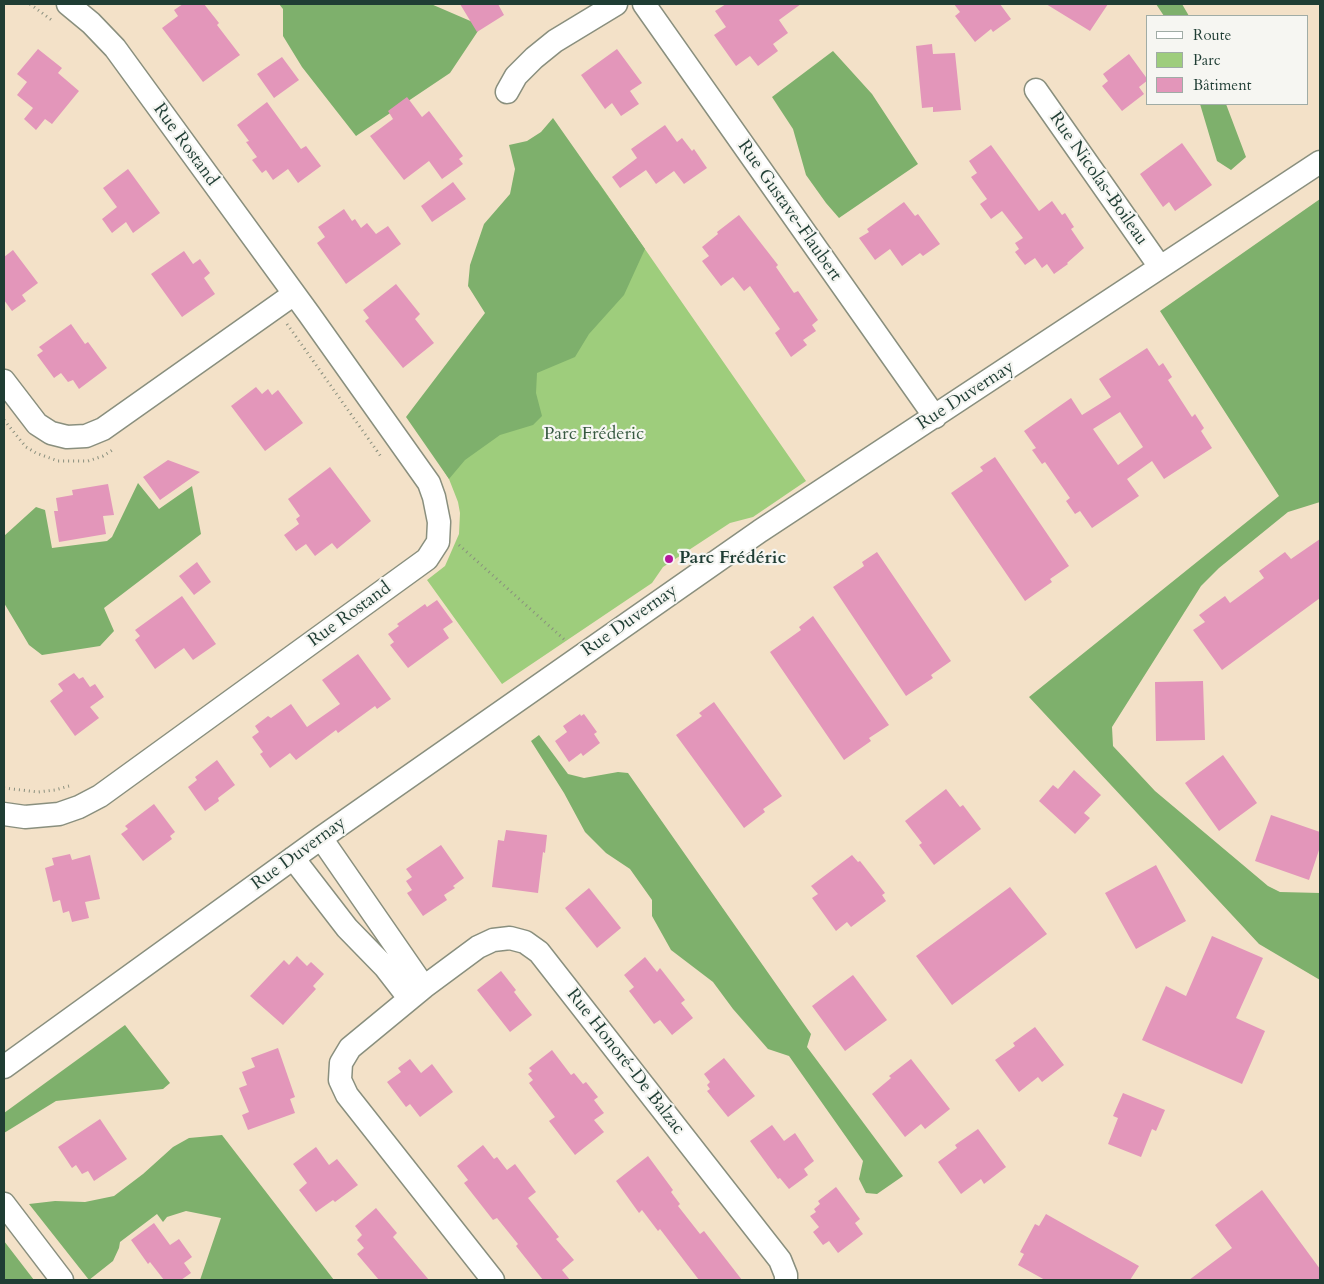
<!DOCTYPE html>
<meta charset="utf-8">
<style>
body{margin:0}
#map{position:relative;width:1324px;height:1284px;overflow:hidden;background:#f3e1c8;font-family:Cardo,serif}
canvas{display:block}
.frame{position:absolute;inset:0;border:5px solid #1f3d34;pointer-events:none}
.legend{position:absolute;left:1146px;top:15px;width:162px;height:90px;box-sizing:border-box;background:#f6f6f2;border:1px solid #a0aca6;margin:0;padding:6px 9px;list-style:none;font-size:15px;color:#1f3d34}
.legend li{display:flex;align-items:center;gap:10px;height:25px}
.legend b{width:25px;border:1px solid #a0aca6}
</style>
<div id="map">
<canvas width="1324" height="1284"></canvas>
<div class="frame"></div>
<ul class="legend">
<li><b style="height:6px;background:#fff"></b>Route</li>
<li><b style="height:14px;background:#9ecd7c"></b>Parc</li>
<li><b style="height:14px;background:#e396ba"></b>Bâtiment</li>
</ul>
</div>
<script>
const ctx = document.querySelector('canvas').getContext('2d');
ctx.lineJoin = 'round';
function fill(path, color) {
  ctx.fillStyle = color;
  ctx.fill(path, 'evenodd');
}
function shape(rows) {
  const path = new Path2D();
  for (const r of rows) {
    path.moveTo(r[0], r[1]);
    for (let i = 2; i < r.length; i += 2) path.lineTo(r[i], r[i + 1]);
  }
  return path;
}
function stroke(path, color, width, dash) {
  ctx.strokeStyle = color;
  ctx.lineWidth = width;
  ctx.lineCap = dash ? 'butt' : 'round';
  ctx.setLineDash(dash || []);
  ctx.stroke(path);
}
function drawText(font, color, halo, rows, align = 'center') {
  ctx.font = font + ' Cardo,serif';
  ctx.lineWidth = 4.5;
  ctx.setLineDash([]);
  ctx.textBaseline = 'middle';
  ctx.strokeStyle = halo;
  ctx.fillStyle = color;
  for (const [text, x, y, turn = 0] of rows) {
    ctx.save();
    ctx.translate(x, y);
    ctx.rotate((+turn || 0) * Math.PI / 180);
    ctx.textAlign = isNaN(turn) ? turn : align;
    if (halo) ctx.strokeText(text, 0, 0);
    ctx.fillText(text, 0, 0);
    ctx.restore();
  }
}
fill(shape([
 [597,180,806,481,753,517,730,523,663,567,652,583,502,684,427,580,445,566,459,534,460,513,458,502,449,479,439,463]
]), '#9ecd7c');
fill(shape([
 [279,4,431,4,475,23,478,31,450,73,356,136,302,67,283,36,283,9],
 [1156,4,1182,4,1189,16,1164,16],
 [833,51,872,94,918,164,839,218,826,203,806,175,793,129,772,97],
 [1200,104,1226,104,1246,157,1231,170,1217,161],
 [553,118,645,249,624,295,589,334,575,357,537,373,536,393,542,416,533,425,500,435,465,460,449,479,406,417,485,313,468,286,470,265,484,224,510,194,515,169,509,145,527,141,541,132],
 [1320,199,1320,502,1288,512,1219,568,1201,586,1112,727,1113,746,1155,791,1268,886,1280,892,1320,893,1320,980,1259,944,1029,697,1279,496,1160,311],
 [138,483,159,509,192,486,201,534,104,608,114,631,100,646,42,655,29,645,4,603,4,536,36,507,45,510,52,548,107,541,112,537],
 [539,735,568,774,584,778,618,772,628,773,811,1034,807,1047,903,1176,877,1194,866,1193,859,1179,863,1161,789,1056,768,1049,733,1009,713,982,671,950,652,916,652,900,630,869,606,853,585,832,564,793,531,741],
 [125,1025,170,1083,163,1089,56,1101,4,1133,4,1113],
 [222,1135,334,1280,200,1280,221,1218,186,1211,167,1217,163,1222,157,1214,120,1242,119,1248,113,1261,89,1280,29,1204,55,1201,85,1202,114,1196,143,1174,173,1147,189,1138],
 [4,1241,34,1280,4,1280]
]), '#7eb06c');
fill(shape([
 [183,4,204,4,219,23,217,25,240,55,203,82,162,28,178,16,174,10],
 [460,4,498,4,504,15,477,32],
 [726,4,801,4,779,20,788,33,773,44,778,51,758,66,750,56,736,66,714,35,726,27,715,11],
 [954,4,1000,4,1011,19,993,32,991,29,975,42,955,16,960,12],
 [1046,4,1108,4,1090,31],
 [932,44,933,54,955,53,961,110,933,112,933,107,922,108,916,46],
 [38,49,62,68,58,73,79,91,52,124,45,119,36,130,24,119,33,108,17,95,27,82,17,74],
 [617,49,642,83,630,91,639,104,621,116,612,103,605,109,581,75],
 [1129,54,1148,80,1139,87,1144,94,1122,111,1102,86,1108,81,1103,74],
 [282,57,299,80,274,98,257,74],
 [407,97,422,117,429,111,463,156,459,159,463,164,442,179,429,161,404,180,370,136,393,119,388,111],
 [267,102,301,149,306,146,321,166,298,183,288,169,273,180,266,170,262,173,252,160,257,157,246,142,249,141,237,125],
 [665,125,677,142,682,138,692,151,694,149,707,168,684,184,674,171,656,184,646,170,620,188,612,177,637,158,631,149],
 [1182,143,1212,185,1175,211,1169,202,1163,207,1140,174],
 [991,145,1039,211,1052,201,1062,215,1065,213,1074,227,1071,229,1084,248,1067,263,1068,264,1054,274,1047,264,1042,268,1035,258,1025,265,1015,252,1019,249,1015,243,1023,238,1002,211,991,219,980,204,987,199,971,177,977,173,969,161],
 [128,169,160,213,133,233,126,222,112,233,102,219,117,207,103,188],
 [453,182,466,199,432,222,421,206],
 [904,202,915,216,918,214,940,244,923,256,920,253,902,266,890,249,875,260,859,238,869,232,867,229],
 [344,209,352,221,355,219,361,228,367,223,376,234,388,226,401,244,346,284,317,243,325,237,318,227],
 [739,215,778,265,776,267,794,293,798,291,818,320,812,325,816,331,803,340,807,345,791,357,775,333,780,329,750,286,744,291,733,277,721,286,702,261,709,256,702,247,718,234,717,232],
 [13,250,38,283,22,295,26,301,12,311,4,300,4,257],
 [184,251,193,264,200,259,210,273,204,278,215,294,182,317,151,274],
 [396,284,420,314,415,319,434,343,403,368,365,321,369,318,363,310],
 [71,324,85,344,88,342,107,368,79,389,73,380,68,382,61,373,54,378,37,355,43,351,39,347],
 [1147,348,1159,366,1163,363,1172,377,1168,380,1192,417,1195,414,1204,428,1201,431,1212,448,1164,479,1152,461,1127,479,1139,496,1092,528,1080,511,1075,514,1066,501,1070,498,1045,462,1042,464,1032,450,1036,448,1024,431,1071,398,1082,415,1111,397,1099,379],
 [1120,412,1143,447,1118,465,1093,429],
 [256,387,262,394,268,389,272,395,278,390,303,423,265,451,231,406],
 [995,457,1069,566,1050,579,1052,582,1025,601,951,493,983,471,980,467],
 [168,460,200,472,160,500,143,477],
 [330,467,371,521,337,549,332,543,315,556,306,544,296,551,284,535,299,524,296,519,300,516,288,499],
 [108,484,114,515,103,516,106,534,59,542,54,511,58,511,56,498,73,495,72,490],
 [1320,539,1320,598,1222,670,1193,630,1205,622,1199,615,1225,596,1230,603,1264,578,1259,571,1285,552,1291,559],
 [877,552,951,661,931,675,933,678,906,696,833,587,864,566,862,562],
 [197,562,211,582,194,595,179,576],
 [182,596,216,644,193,660,184,648,155,669,135,640,140,636,135,630],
 [437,600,453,622,443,629,449,638,408,668,390,645,394,642,388,634,399,626,397,624,425,604,427,607],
 [813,616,889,725,869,738,871,741,844,760,770,652,801,630,799,627],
 [358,654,391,699,377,709,375,706,338,733,336,730,296,760,290,753,270,768,260,754,263,752,252,737,259,732,255,726,268,716,271,718,291,704,307,727,340,704,322,680],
 [74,673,79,679,83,677,90,687,95,684,104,697,90,707,99,718,75,736,50,701,63,691,58,684],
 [1203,681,1205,740,1156,741,1155,682],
 [714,702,782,796,763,809,765,812,744,828,676,735,702,716,699,713],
 [580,714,581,716,584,714,597,732,594,734,600,743,583,756,581,753,569,762,555,741,567,732,563,726],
 [1223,755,1257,803,1219,831,1185,783],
 [217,760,235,785,218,798,219,801,205,811,188,787,197,780,195,777],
 [1074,770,1101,795,1084,813,1090,818,1075,834,1039,801,1053,785,1058,789],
 [946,789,960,807,963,805,981,829,934,865,919,845,922,843,905,821],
 [154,804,175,832,170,836,172,839,143,861,121,834,128,829,125,826],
 [1271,815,1320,832,1320,847,1309,880,1255,861],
 [506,830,547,835,545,853,543,852,538,893,492,887,498,840,504,841],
 [441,845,464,878,453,886,455,888,444,895,447,900,423,916,407,893,412,890,406,881,412,877,406,869],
 [70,854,72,860,90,855,100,899,85,902,89,918,72,922,69,911,63,913,60,900,53,902,45,868,54,865,52,858],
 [852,855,858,862,860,861,885,893,882,895,886,901,851,927,847,922,836,931,812,898,818,894,811,886],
 [1156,865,1186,921,1136,949,1105,893],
 [1010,887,1047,934,952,1005,916,956],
 [589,888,621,928,597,948,565,908],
 [1212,936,1263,958,1236,1018,1265,1031,1242,1084,1142,1040,1166,986,1186,996],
 [297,956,307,966,311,962,324,974,313,986,316,989,283,1025,250,996,284,960,289,965],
 [645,957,657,972,660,968,685,1000,681,1003,693,1018,672,1035,660,1020,654,1024,629,991,634,987,624,975],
 [501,971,516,990,514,992,532,1015,510,1032,477,990],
 [853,975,887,1020,845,1051,812,1006],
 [1035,1027,1064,1065,1042,1082,1038,1077,1019,1092,995,1060,1015,1046,1013,1043],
 [278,1048,295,1097,290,1099,295,1113,248,1130,242,1115,249,1112,239,1088,247,1085,242,1072,255,1067,251,1058],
 [552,1050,571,1075,574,1073,583,1084,586,1082,598,1097,594,1100,604,1113,594,1120,604,1132,575,1155,549,1121,555,1117,529,1083,533,1080,528,1074,532,1071,529,1068],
 [724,1058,755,1096,728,1117,707,1091,710,1089,707,1085,710,1082,704,1074],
 [410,1059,421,1073,432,1064,453,1092,420,1117,410,1104,406,1107,387,1082,401,1072,398,1068],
 [911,1059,950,1109,925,1129,921,1124,905,1137,872,1094,891,1078,889,1076],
 [1123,1093,1165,1110,1156,1131,1152,1129,1141,1157,1108,1144,1118,1118,1113,1116],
 [100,1119,127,1159,94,1181,88,1171,82,1174,76,1165,72,1168,58,1147],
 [772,1125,784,1141,795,1133,814,1161,804,1169,808,1175,789,1189,780,1178,778,1179,750,1141],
 [978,1129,1006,1167,984,1184,981,1179,961,1194,938,1162,957,1148,955,1145],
 [483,1145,494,1159,497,1157,507,1170,515,1164,536,1192,528,1198,559,1237,556,1239,574,1260,562,1270,570,1280,543,1280,516,1246,518,1244,497,1218,493,1220,464,1183,468,1180,457,1166],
 [316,1147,329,1165,337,1159,358,1185,335,1202,333,1200,316,1212,299,1190,307,1183,293,1164],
 [648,1156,673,1190,671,1192,680,1204,678,1206,700,1234,704,1231,742,1280,699,1280,660,1229,658,1231,642,1210,639,1213,616,1181],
 [836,1187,860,1219,855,1223,863,1234,838,1253,829,1241,823,1245,813,1232,819,1227,810,1216,816,1212,814,1209,820,1204,818,1201],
 [1262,1190,1320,1269,1320,1280,1189,1280,1232,1248,1215,1225],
 [376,1208,397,1233,393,1237,429,1280,379,1280,357,1254,364,1248,357,1240,362,1235,355,1226],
 [1046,1214,1139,1266,1130,1280,1045,1280,1018,1265,1024,1254,1020,1252,1035,1224,1039,1226],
 [154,1223,170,1245,179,1239,192,1257,184,1263,191,1273,181,1280,164,1280,150,1262,148,1264,131,1240]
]), '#e396ba');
const minor = shape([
 [644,4,935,417],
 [1036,90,1160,267],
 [507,92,516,76,534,58,555,41,616,4],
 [4,381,37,424,51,433,67,437,86,436,103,429,294,294],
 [4,814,25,817,59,814,79,807,100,796,427,559,438,542,439,522,434,497,429,483,309,314,115,48,91,23,68,4],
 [321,838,424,987],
 [293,858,347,928,385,967,409,998],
 [4,1067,321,838,760,531,1320,162],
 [4,1204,62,1280],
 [493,1280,347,1095,340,1080,341,1063,350,1048,424,987,478,947,493,940,510,938,525,942,539,952,780,1260,786,1275,786,1280]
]);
stroke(minor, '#898f7e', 25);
stroke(shape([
 [30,4,53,21],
 [287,324,382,458],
 [4,420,26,447,36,453,58,461,88,461,103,456,114,449],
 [459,545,566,641],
 [4,788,38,792,55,790,69,786]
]), '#898f7e', 3, [1, 4]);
stroke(minor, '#fff', 22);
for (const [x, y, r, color] of [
 [669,559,5,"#b5179e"]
]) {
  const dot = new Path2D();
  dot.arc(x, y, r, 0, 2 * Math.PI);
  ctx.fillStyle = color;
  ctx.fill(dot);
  stroke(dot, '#f6f6f2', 2);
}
drawText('18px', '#1f3d34', '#f6f6f2', [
 ["Rue Rostand",185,145,54],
 ["Rue Nicolas-Boileau",1098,179,55],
 ["Rue Gustave-Flaubert",789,211,55],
 ["Rue Duvernay",966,396,-33],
 ["Rue Rostand",350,615,-36],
 ["Rue Duvernay",630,621,-35],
 ["Rue Duvernay",299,854,-36],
 ["Rue Honoré-De Balzac",625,1062,52]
]);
drawText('18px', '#385a42', '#f6f6f2', [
 ["Parc Fréderic",594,435]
]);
drawText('bold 18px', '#1f3d34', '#f6f6f2', [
 ["Parc Frédéric",679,559]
], 'left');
</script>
